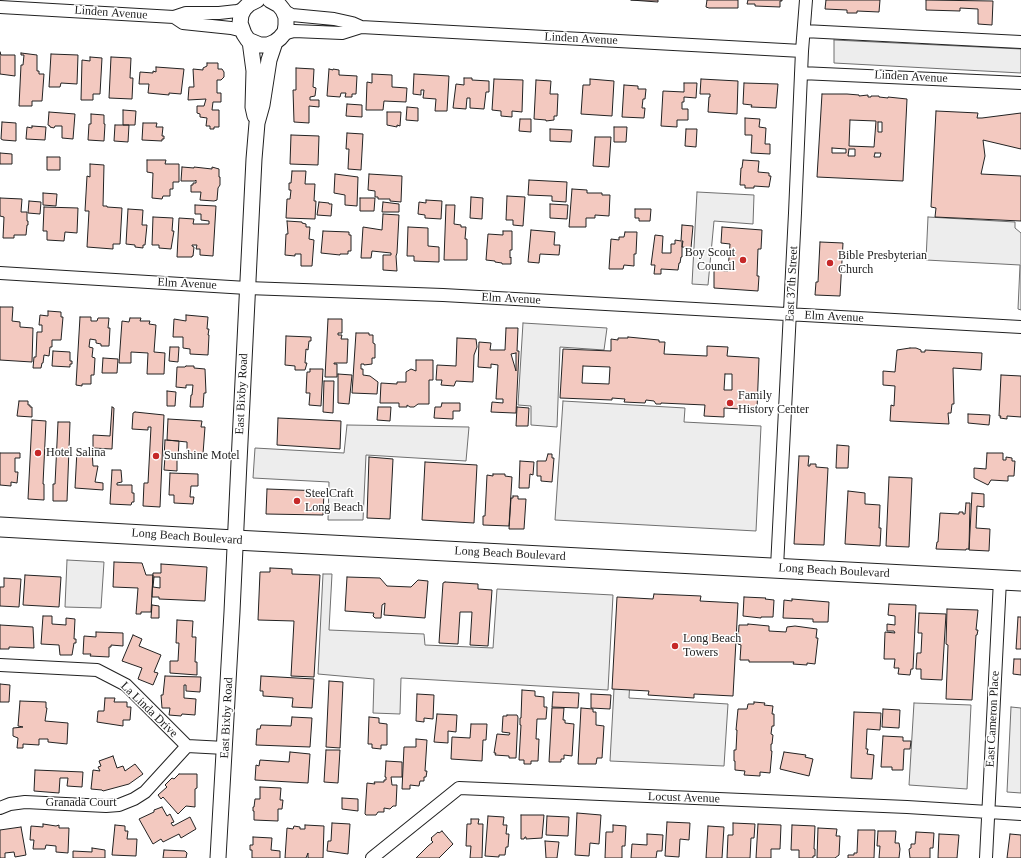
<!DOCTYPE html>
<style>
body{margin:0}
canvas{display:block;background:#fff}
</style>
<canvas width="1021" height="858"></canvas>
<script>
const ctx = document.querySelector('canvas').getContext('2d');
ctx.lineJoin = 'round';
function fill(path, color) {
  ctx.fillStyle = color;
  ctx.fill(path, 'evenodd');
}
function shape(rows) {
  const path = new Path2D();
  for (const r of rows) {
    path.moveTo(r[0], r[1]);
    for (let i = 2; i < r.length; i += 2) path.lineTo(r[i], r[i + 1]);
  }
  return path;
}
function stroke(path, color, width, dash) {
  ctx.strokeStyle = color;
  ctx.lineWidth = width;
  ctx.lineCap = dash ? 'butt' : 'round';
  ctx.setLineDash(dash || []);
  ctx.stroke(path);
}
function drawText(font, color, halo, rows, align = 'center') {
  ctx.font = font + ' Georgia,serif';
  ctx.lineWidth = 3;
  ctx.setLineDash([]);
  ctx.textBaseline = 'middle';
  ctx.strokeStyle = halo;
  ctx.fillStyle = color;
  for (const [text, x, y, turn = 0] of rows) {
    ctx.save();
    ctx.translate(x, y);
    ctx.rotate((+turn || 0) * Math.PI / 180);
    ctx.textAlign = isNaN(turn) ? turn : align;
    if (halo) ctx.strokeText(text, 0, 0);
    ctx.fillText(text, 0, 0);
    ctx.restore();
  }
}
const parking = shape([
 [834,40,1021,49,1021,73,834,63,834,40],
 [697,192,754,195,753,224,714,221,708,285,692,284,697,192],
 [928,217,1015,222,1015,228,1021,233,1021,310,1018,309,1020,265,926,260,928,217],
 [523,323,607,328,604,350,560,347,557,427,531,425,531,406,518,405,523,323],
 [563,401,685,408,684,422,761,426,756,531,555,520,563,401],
 [347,425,469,427,466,461,366,455,363,520,328,520,329,482,253,478,255,448,344,453,347,425],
 [67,560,104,562,101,608,65,607,67,560],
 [323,574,332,574,329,630,424,634,425,645,493,648,497,589,613,595,608,690,401,678,400,714,373,713,374,679,318,674,323,574],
 [619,599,634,600,629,698,728,704,724,766,610,761,619,599],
 [914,703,971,705,967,789,909,785,914,703],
 [1011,707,1021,708,1021,793,1007,792,1011,707]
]);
fill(parking, '#ededed');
stroke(parking, '#6f6f6f', 1);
const building = shape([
 [631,0,658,0,658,2,631,0],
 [707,0,738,0,738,8,709,8,706,7,707,0],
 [748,0,782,0,782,1,780,1,780,7,755,6,755,4,747,4,748,0],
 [826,0,880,0,879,12,857,11,857,13,847,13,847,10,825,9,826,0],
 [926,0,993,1,992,25,978,24,978,9,960,8,960,11,926,10,926,0],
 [0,52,1,55,15,55,15,76,0,74,0,52],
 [21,53,37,55,37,71,39,71,39,74,44,74,42,101,32,101,32,106,19,106,21,65,23,65,24,55,21,55,21,53],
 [51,54,78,55,77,84,61,83,60,87,49,87,51,54],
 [90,57,102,58,100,94,93,94,93,100,81,100,82,60,90,61,90,57],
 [111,57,131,58,130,78,133,78,132,99,109,98,111,57],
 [207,63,218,63,218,69,222,69,224,72,224,77,221,80,217,80,217,93,221,93,221,102,213,102,212,110,219,110,219,127,214,127,214,129,210,129,210,126,206,126,207,118,200,117,200,114,197,113,197,106,204,106,206,99,188,100,189,87,194,87,193,69,203,70,203,68,207,66,207,63],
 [156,67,184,69,181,94,169,93,169,95,148,93,149,84,139,84,140,72,153,73,153,71,156,72,156,67],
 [296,68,314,69,313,87,316,88,315,96,310,97,310,100,319,100,319,107,309,106,309,123,294,122,293,90,296,90,296,68],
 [329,69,333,70,333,69,339,70,339,75,357,76,356,94,352,94,352,97,345,97,346,93,341,93,340,97,327,96,329,69],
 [372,74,392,75,392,87,407,88,406,102,384,101,383,110,366,110,367,82,372,83,372,74],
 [414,74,449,76,447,111,435,111,436,99,423,98,424,90,421,90,421,95,413,94,414,74],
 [464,78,472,78,472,80,489,81,489,92,486,92,484,109,470,108,470,98,467,98,466,109,453,108,456,84,464,85,464,78],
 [494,79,523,80,522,112,512,111,512,117,501,116,501,111,492,110,494,79],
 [590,79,614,81,612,116,581,114,583,85,590,85,590,79],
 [701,79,738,81,737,114,708,112,709,97,710,97,710,94,700,94,701,79],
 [536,80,551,81,550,94,558,94,557,116,554,116,554,120,546,121,546,120,534,119,536,80],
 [684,83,697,83,696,98,684,97,684,102,682,102,682,109,688,109,688,120,677,120,677,127,661,126,663,91,684,92,684,83],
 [744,83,778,84,776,108,751,107,752,105,743,104,744,83],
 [624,85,638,86,638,89,646,89,645,99,643,99,642,108,645,108,644,118,622,117,624,85],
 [822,94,847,94,859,95,859,96,868,95,868,97,871,97,871,96,879,96,879,97,888,98,888,97,907,99,903,181,817,177,822,94],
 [850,120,876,121,874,147,849,146,850,120],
 [878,122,882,122,882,132,878,132,878,122],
 [832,148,846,149,846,153,832,153,832,148],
 [849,149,855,149,855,156,848,156,849,149],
 [875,153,881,153,880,157,874,157,875,153],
 [347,104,362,105,362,117,346,116,347,104],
 [407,107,418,108,418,121,406,120,407,107],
 [123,110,136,111,135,125,123,125,123,110],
 [936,111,978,113,977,118,982,118,1021,113,1021,149,983,140,985,156,981,174,1021,176,1021,221,935,217,936,208,931,207,936,111],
 [49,112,75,114,73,139,62,138,62,126,55,126,54,128,50,127,50,126,48,125,49,112],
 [387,112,401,112,400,126,397,125,397,127,387,125,387,112],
 [91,114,104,115,104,124,105,124,104,141,88,140,89,124,91,124,91,114],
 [745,118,760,119,759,127,766,128,765,144,770,144,770,154,751,153,752,135,745,135,745,118],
 [520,119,531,119,531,132,519,131,520,119],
 [2,122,16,123,16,141,3,140,1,139,2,122],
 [143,123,157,123,156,127,163,127,162,136,164,136,164,139,162,139,162,141,142,140,143,123],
 [115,125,129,125,128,142,114,141,115,125],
 [32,126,46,127,45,140,26,139,27,127,32,128,32,126],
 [614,127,627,127,626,142,614,142,614,127],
 [550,129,572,130,571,142,550,141,550,129],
 [686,129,697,129,696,147,685,146,686,129],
 [347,133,363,134,361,170,348,169,349,149,346,149,347,133],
 [291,135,319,136,318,165,290,164,291,135],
 [595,137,611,137,609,167,593,166,595,137],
 [0,153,12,154,12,164,0,164,0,153],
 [47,157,60,157,60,170,47,170,47,157],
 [147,160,166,160,165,164,179,164,179,182,173,182,173,189,170,189,170,196,163,196,162,199,152,198,153,173,147,172,147,160],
 [743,160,759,161,758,172,769,173,769,176,771,176,769,187,754,186,754,188,745,188,745,185,740,185,741,168,742,168,743,160],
 [90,164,104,165,103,206,107,206,107,207,122,208,120,244,113,244,113,249,87,247,89,211,85,211,87,176,90,177,90,164],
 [182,167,194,168,194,167,212,169,212,167,219,169,219,177,220,177,220,185,218,188,217,200,214,201,200,200,201,192,191,192,191,185,193,185,193,183,196,183,196,180,195,181,181,181,182,167],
 [292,171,306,171,305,184,315,184,314,201,316,201,315,219,286,218,287,199,290,199,291,190,289,190,289,183,291,183,292,171],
 [335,174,358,177,357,206,345,205,345,195,334,193,335,174],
 [369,174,402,176,401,202,390,201,390,199,378,199,378,197,375,197,375,191,368,190,369,174],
 [529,180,567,182,566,202,552,201,552,196,528,195,529,180],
 [572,189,587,190,587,193,602,193,602,195,610,195,609,216,595,215,595,218,586,218,586,227,569,227,572,189],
 [43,193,57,194,56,206,43,205,43,193],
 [507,196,525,197,523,226,513,225,513,220,506,220,507,196],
 [471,197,483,198,482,219,470,218,471,197],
 [0,198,22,199,21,212,27,212,27,221,28,221,28,225,27,225,26,235,14,235,14,238,3,238,4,217,0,216,0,198],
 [360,198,375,198,374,211,360,211,360,198],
 [426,200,442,201,441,219,425,218,425,215,418,214,419,202,426,203,426,200],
 [29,201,41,202,40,214,28,213,29,201],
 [319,202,329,203,329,204,332,204,331,216,317,215,319,202],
 [383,202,399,204,399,212,382,212,383,202],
 [550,204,568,205,567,219,550,218,550,204],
 [195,205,216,206,213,256,200,255,200,249,196,249,197,245,192,245,192,246,194,247,193,256,192,256,192,257,177,257,179,218,194,219,193,224,209,224,209,221,201,220,201,214,195,214,195,205],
 [446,205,455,205,454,224,461,225,461,227,466,227,465,239,467,239,467,260,444,260,446,205],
 [44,207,78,208,77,233,65,232,64,241,47,240,47,231,43,231,44,207],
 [128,209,143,210,142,225,147,225,145,245,143,245,143,248,135,247,135,245,126,244,128,209],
 [635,209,651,209,650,221,639,221,639,218,635,218,635,209],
 [383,214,399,215,397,253,396,256,397,271,383,270,383,255,391,255,391,253,372,251,371,258,361,258,363,227,382,230,383,214],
 [153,217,173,218,172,231,174,231,171,249,159,248,159,245,152,245,153,217],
 [287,221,302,222,302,223,306,224,306,227,310,227,309,239,314,240,312,266,301,266,301,254,295,254,295,256,285,255,286,234,288,234,287,221],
 [682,225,693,226,691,248,682,247,683,241,682,241,682,257,681,257,680,263,679,263,678,270,661,269,661,274,654,274,655,265,651,265,655,235,663,236,662,253,671,253,671,244,675,244,675,240,681,241,682,225],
 [408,227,428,228,428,246,439,247,439,262,414,261,414,256,407,256,408,227],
 [722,227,762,230,761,249,758,249,757,276,759,276,758,291,714,288,714,270,728,271,730,244,721,243,722,227],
 [531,230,555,232,554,245,560,245,559,255,540,254,539,263,528,262,531,230],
 [323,231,349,232,349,235,351,235,351,251,348,251,348,254,340,254,340,255,321,253,323,231],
 [503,231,512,231,512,250,510,250,510,258,511,257,511,264,502,264,502,263,495,262,495,261,486,260,488,234,503,235,503,231],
 [625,232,637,232,636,254,634,254,634,266,624,265,623,269,609,269,611,239,619,240,619,237,624,237,625,232],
 [820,242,843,243,840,296,815,295,816,282,818,282,820,242],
 [0,307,13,307,12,321,20,322,20,327,33,328,32,362,0,360,0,307],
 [48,311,61,312,61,317,63,317,61,340,52,340,52,347,50,347,49,356,44,355,43,363,42,363,41,368,33,368,34,357,36,357,37,332,42,332,42,325,39,325,40,315,48,316,48,311],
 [186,315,208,317,207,329,209,329,208,335,209,335,208,355,190,354,190,349,183,348,183,337,173,337,174,319,186,321,186,315],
 [80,317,91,317,91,321,97,321,98,318,109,318,108,328,110,328,109,346,101,346,101,344,96,343,96,340,90,339,89,347,93,348,92,357,95,358,94,375,91,375,91,384,82,384,82,386,76,385,80,317],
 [130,318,141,318,140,321,150,321,149,324,156,325,154,352,165,353,164,374,147,374,148,353,131,352,131,363,119,363,122,321,129,322,130,318],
 [328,319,342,319,342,333,338,333,338,335,342,335,341,339,348,339,347,363,334,363,334,364,337,364,337,377,325,377,328,319],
 [506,328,518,328,517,351,519,351,516,413,514,413,491,412,492,402,503,403,503,399,496,399,498,365,491,364,491,368,478,367,479,342,491,343,490,350,505,350,506,328],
 [516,353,516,371,511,354,516,353],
 [356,333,369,333,369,335,373,335,373,343,375,344,375,358,372,358,372,364,364,365,364,364,361,364,361,369,363,369,363,375,370,376,378,382,377,394,352,393,356,333],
 [286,336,311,337,311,341,309,341,308,350,306,349,305,363,307,363,305,370,295,370,295,366,285,365,286,336],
 [628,337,659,340,659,342,665,342,664,354,707,356,707,346,728,347,727,356,759,358,757,410,724,408,724,417,704,416,705,405,661,403,661,404,656,404,654,401,646,400,645,403,624,402,625,399,612,398,612,400,560,398,563,349,611,351,611,339,618,340,618,338,628,338,628,337],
 [583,366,610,367,609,384,582,383,583,366],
 [725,374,732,374,732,390,724,390,725,374],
 [457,338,476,339,477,347,474,355,473,382,456,381,454,386,441,385,442,380,436,380,437,365,456,366,457,338],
 [170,347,179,347,178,362,169,361,170,347],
 [910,348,916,348,921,350,921,352,925,352,925,350,982,353,981,370,953,368,954,404,952,404,951,413,948,413,949,424,890,421,891,405,894,406,895,386,883,385,883,371,895,372,897,350,910,348],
 [53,351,70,352,70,361,72,361,72,364,70,364,70,367,52,366,53,351],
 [103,358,118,359,117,373,102,373,103,358],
 [416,360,433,360,433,380,429,380,429,404,418,404,414,407,410,407,407,405,407,407,399,407,399,403,380,403,381,383,397,384,397,382,406,382,406,372,411,369,416,371,416,360],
 [186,366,194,366,194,368,205,369,206,393,204,393,203,407,190,407,191,395,192,395,193,385,186,385,186,388,176,387,177,367,185,367,186,366],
 [310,369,323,369,321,406,309,405,310,393,306,393,307,372,310,372,310,369],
 [338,374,352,375,349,404,338,403,338,374],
 [1001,375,1021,376,1021,417,1007,416,1007,419,1000,418,1001,416,999,416,1001,375],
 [324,381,334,381,333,413,323,412,324,381],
 [167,391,176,392,175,406,167,406,167,391],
 [19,401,28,401,28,405,30,405,30,407,32,407,32,417,17,416,19,401],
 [442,403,460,403,460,411,453,411,453,419,434,418,435,407,441,407,442,403],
 [112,407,114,408,112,449,93,448,93,435,110,436,112,407],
 [378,407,391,407,390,421,377,420,378,407],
 [517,407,529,408,528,426,516,426,517,407],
 [135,412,164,415,160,507,143,506,144,483,148,483,151,427,148,427,148,430,132,429,133,413,135,412],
 [968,414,990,415,989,425,968,423,968,414],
 [278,418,341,421,340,449,277,445,278,418],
 [168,419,202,421,201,427,205,427,203,454,187,453,187,442,167,440,168,419],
 [32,420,46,421,43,484,44,484,44,500,28,499,32,420],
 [58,422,70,422,67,501,53,501,53,484,55,484,58,422],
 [165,440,179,441,178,458,164,457,165,440],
 [837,445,849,446,848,468,836,468,837,445],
 [77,450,92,451,93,466,98,466,95,482,103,483,103,490,75,488,77,450],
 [0,453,20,453,20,458,15,458,15,472,18,472,17,483,11,482,11,486,0,485,0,453],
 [987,453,1003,453,1003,460,1006,460,1006,457,1012,458,1012,461,1015,461,1014,476,1008,476,1008,481,991,480,988,485,974,478,974,468,986,469,987,453],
 [548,454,552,454,552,458,554,458,552,482,541,481,541,476,537,476,537,461,546,461,548,454],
 [799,456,809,456,808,466,810,466,810,464,816,464,816,467,828,468,824,545,794,544,799,456],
 [165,457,177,458,177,471,164,470,165,457],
 [369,457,393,459,390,519,367,518,369,457],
 [520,461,534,462,533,475,530,474,529,488,519,488,520,461],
 [425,462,477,465,474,523,422,520,425,462],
 [112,470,121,470,122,482,117,483,117,485,132,485,132,493,134,493,134,502,132,502,131,505,110,504,112,470],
 [170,473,198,474,198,486,191,486,190,497,194,497,193,504,174,503,174,495,169,495,170,473],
 [493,474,505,474,505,476,512,477,509,526,483,525,483,516,485,516,487,475,493,476,493,474],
 [889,477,912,478,909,547,886,546,889,477],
 [267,489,324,491,323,515,266,514,267,489],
 [848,491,865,493,865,504,880,505,879,528,881,528,880,546,845,544,848,491],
 [972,493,984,494,984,507,977,506,976,528,990,529,989,551,969,550,972,493],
 [513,496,518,496,518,499,526,499,524,529,509,529,511,498,513,498,513,496],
 [966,503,970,503,969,549,966,549,966,550,936,549,937,542,938,542,940,513,959,514,959,512,963,512,963,514,965,514,966,503],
 [114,562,142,563,146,575,153,575,151,612,141,612,141,614,136,614,138,588,113,587,114,562],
 [161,564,207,567,205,601,159,599,159,597,152,597,153,573,161,573,161,564],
 [154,577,160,577,160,588,153,587,154,577],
 [270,568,292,569,292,574,320,575,314,677,291,676,294,621,258,620,260,572,270,572,270,568],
 [25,575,61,577,59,607,23,605,25,575],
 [347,577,380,578,387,586,411,587,418,580,428,581,425,618,384,615,385,603,382,605,381,618,375,618,373,616,374,613,345,611,347,577],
 [4,578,21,579,19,607,0,606,0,587,4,587,4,578],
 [445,582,478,584,478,589,492,590,488,646,470,645,472,612,460,612,458,644,439,643,443,583,445,582],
 [654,594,701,596,700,601,738,603,733,696,694,694,694,698,648,695,649,691,612,689,617,597,653,599,654,594],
 [744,597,766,598,765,599,774,600,773,617,761,617,761,618,743,616,744,597],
 [792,599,829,602,828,622,813,622,813,619,783,618,784,600,792,601,792,599],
 [889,604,916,605,913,669,911,669,910,675,898,674,899,668,894,668,895,659,884,659,885,632,895,633,894,631,887,631,887,624,895,625,895,616,888,615,889,604],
 [152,605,159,606,159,618,151,618,152,605],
 [947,609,978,610,976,630,978,630,977,635,976,635,972,700,946,699,948,645,946,644,947,609],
 [919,613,946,614,942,680,921,679,921,669,916,669,917,653,921,653,922,633,918,633,919,613],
 [43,616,52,616,52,624,66,625,66,618,75,619,74,639,76,639,76,643,74,643,72,655,60,655,59,645,41,644,43,616],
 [1018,617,1021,617,1021,649,1016,649,1018,617],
 [177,620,193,621,192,637,196,637,195,662,197,662,197,675,170,673,170,661,178,661,179,643,176,643,177,620],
 [748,624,769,626,769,631,786,632,787,627,795,626,817,629,816,638,818,638,815,664,807,663,807,665,793,664,794,662,749,662,749,660,740,660,741,645,738,644,739,625,748,625,748,624],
 [0,625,33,627,34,648,9,647,9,649,0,649,0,625],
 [96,632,123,633,123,646,111,645,111,647,109,647,109,657,90,656,91,654,83,654,84,636,96,637,96,632],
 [133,635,142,639,139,646,161,655,154,672,158,673,153,685,138,679,142,668,122,661,133,635],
 [1014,659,1021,659,1021,675,1013,674,1014,659],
 [165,676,201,677,200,692,186,691,186,685,184,685,184,698,196,699,195,715,182,714,181,716,169,715,170,708,162,708,161,695,163,695,165,676],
 [261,676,314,679,312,708,292,707,293,698,263,696,263,691,260,691,261,676],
 [329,681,343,682,340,748,326,747,329,681],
 [0,684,10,685,9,702,0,702,0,684],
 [522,690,535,691,535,696,544,697,544,707,547,707,546,719,537,719,536,739,539,739,538,761,531,761,531,764,524,764,524,760,519,760,521,725,520,725,520,718,521,718,522,690],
 [553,692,579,693,578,708,552,707,553,692],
 [417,694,434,695,433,719,424,718,424,722,416,721,417,694],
 [591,694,611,695,610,709,591,708,591,694],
 [105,698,115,698,114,702,127,702,127,707,131,707,130,720,123,720,123,726,97,722,98,711,104,711,105,698],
 [20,701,46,702,46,708,47,708,45,721,68,723,67,744,48,742,48,739,39,739,39,745,23,744,23,748,17,748,18,738,13,736,13,728,23,727,18,726,20,701],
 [754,702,765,703,764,705,773,706,772,714,774,714,774,726,772,726,771,734,773,735,772,744,771,744,771,751,772,751,770,773,760,772,760,776,744,775,745,771,735,770,735,761,734,761,734,750,736,750,737,730,736,730,738,709,747,709,748,704,754,704,754,702],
 [552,708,564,708,563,720,565,720,565,723,574,724,572,756,564,755,564,759,561,759,561,762,549,762,552,708],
 [581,708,593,709,593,712,596,712,596,725,604,726,602,758,597,758,596,764,578,764,581,708],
 [883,709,900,710,899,728,882,727,883,709],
 [854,712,881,713,880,730,867,729,866,749,868,749,867,754,874,755,872,779,851,778,854,712],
 [437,714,457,715,456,732,448,731,448,743,434,742,437,714],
 [507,715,517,715,518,717,516,758,509,758,509,756,495,755,496,753,494,753,497,734,509,735,510,733,502,732,503,716,507,716,507,715],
 [292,717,312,718,310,747,256,745,257,729,260,729,261,725,291,726,292,717],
 [369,717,379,718,379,723,387,724,387,745,381,745,381,749,372,748,372,744,368,744,369,717],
 [471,724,487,724,486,740,483,740,482,761,451,759,452,737,470,738,471,724],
 [883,736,903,737,903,741,911,741,910,749,904,749,903,770,892,770,892,767,881,767,883,736],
 [416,739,427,740,425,771,427,771,426,777,424,777,424,781,420,781,419,786,410,785,410,789,402,789,404,747,416,747,416,739],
 [326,750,340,750,338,783,324,782,326,750],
 [290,752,310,754,308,783,255,780,256,765,259,766,260,760,289,762,290,752],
 [784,752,806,755,805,757,813,759,809,776,780,769,784,752],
 [113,756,117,768,123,766,125,771,135,764,143,774,129,784,103,791,102,790,91,789,93,770,100,771,98,767,101,766,99,761,113,756],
 [386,761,402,762,402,777,391,777,392,785,397,785,396,806,393,806,390,809,384,808,384,812,378,812,376,815,366,815,365,814,367,783,375,784,374,782,384,782,384,780,386,780,386,777,385,777,386,761],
 [35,770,83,772,82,787,67,786,68,778,60,778,59,793,34,791,35,770],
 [179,774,197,774,197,788,195,789,195,807,186,806,178,814,163,797,161,799,158,795,167,787,165,785,172,778,174,779,179,774],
 [260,787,281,788,280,800,283,800,282,809,278,809,278,821,254,820,254,811,253,811,253,807,254,807,255,799,260,799,260,787],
 [342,798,358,799,358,811,342,809,342,798],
 [162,807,167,816,170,814,174,822,171,823,173,826,190,817,196,829,181,838,179,834,163,842,161,839,153,844,139,819,154,812,154,810,162,807],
 [577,813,601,815,599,844,590,843,589,856,575,855,577,813],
 [521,815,544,815,542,838,526,839,526,837,525,837,524,839,521,839,521,815],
 [488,816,504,817,503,825,507,825,506,834,509,834,508,847,506,847,505,855,499,855,499,857,485,856,488,816],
 [547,816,569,817,568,836,546,835,547,816],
 [471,819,479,819,478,824,483,824,482,858,470,858,471,846,466,846,467,824,471,824,471,819],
 [667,822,690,823,689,840,680,839,679,857,665,856,667,822],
 [332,823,350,824,348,854,327,851,328,841,331,841,332,823],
 [733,823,755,824,754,838,751,838,750,858,727,858,728,835,733,835,733,823],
 [43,824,56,826,59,825,59,828,69,828,68,853,56,852,56,846,46,845,45,849,33,849,34,840,30,840,31,826,43,827,43,824],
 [758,824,781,825,780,849,771,849,771,858,756,858,758,824],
 [115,825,125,826,125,831,128,831,127,839,137,839,136,856,112,855,115,825],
 [305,825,324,826,323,858,308,858,308,853,306,858,285,858,287,828,293,829,294,826,300,827,300,829,305,829,305,825],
 [613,825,626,826,625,846,622,846,622,858,605,858,606,832,613,832,613,825],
 [792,825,815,826,814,849,815,849,815,856,813,856,813,858,799,858,799,850,791,850,792,825],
 [708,826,724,827,722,858,706,858,708,826],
 [21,827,26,855,15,857,14,852,5,853,5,858,0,858,0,830,21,827],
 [818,828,837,829,836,836,840,836,839,855,835,858,817,858,818,828],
 [858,830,875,830,874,858,848,858,848,855,854,855,854,853,857,853,858,830],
 [442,831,453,844,439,858,416,858,428,846,433,842,431,840,432,839,431,838,438,832,439,833,442,831],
 [878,831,896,831,895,843,899,843,900,849,899,858,879,858,880,846,877,846,878,831],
 [916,832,934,833,933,848,930,848,930,858,910,858,909,849,911,848,911,844,915,844,916,832],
 [647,834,663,835,662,851,657,851,656,858,631,858,632,844,647,845,647,834],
 [939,834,959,835,957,858,938,858,939,834],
 [1010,834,1021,835,1021,858,1007,858,1010,834],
 [253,837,272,838,271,850,280,851,280,858,252,858,252,850,250,850,250,845,253,845,253,837],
 [545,841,559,842,557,858,546,858,545,841],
 [92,848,105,850,105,858,73,858,73,851,92,852,92,848],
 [164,850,185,851,187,853,186,858,163,858,164,850]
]);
fill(building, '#f3c9c0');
stroke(building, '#222', 1);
const minor = shape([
 [0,7,174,17],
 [361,27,802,51],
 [243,31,231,28,183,23,174,17,186,13,219,13,237,11,244,9],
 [804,31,1021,42],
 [283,34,294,31,342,33,361,27,352,23,334,19,292,15,283,10],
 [801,73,1021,83],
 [0,273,247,288,443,295,1021,327],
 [777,567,795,213,802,51,806,0],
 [0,665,97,670,126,685,187,746,225,748],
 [0,808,10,804,25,802,106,806,119,805,134,799,145,792,187,746],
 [372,858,459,788,907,807,1021,814],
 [986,858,1000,580]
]);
const tertiary = shape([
 [257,0,249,4,244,9,241,15,240,23,244,34,248,40,260,45,268,45,275,42,280,38,285,32,286,25,286,17,283,10,279,5,270,0],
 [250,41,254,71,253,107,255,116],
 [218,858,232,612,239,462,254,159,257,123,262,105,269,60,275,42]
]);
const primary = shape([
 [0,527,235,540,1021,581]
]);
stroke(minor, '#222', 14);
stroke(tertiary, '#222', 17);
stroke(primary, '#222', 21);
stroke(minor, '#fff', 12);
stroke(tertiary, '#fff', 15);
stroke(primary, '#fff', 19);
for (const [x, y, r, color] of [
 [743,260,4,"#c62828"],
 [830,263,4,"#c62828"],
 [730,403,4,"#c62828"],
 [38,453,4,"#c62828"],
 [156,456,4,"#c62828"],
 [297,501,4,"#c62828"],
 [675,646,4,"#c62828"]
]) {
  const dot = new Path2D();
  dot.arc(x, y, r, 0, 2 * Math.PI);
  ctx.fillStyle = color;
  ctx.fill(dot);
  stroke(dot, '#fff', 1.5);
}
drawText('12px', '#222', '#fff', [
 ["Linden Avenue",111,13,4],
 ["Linden Avenue",581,39,3],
 ["Linden Avenue",911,77,3],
 ["Elm Avenue",187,284,3],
 ["East 37th Street",792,284,-87],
 ["Elm Avenue",511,299,3],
 ["Elm Avenue",834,317,3],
 ["East Bixby Road",242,394,-87],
 ["Long Beach Boulevard",187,537,4],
 ["Long Beach Boulevard",510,554,3],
 ["Long Beach Boulevard",834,571,3],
 ["La Linda Drive",149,710,44],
 ["East Bixby Road",227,718,-87],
 ["East Cameron Place",993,719,-87],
 ["Locust Avenue",684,798,2],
 ["Granada Court",81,803]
]);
drawText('12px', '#222', '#fff', [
 ["Boy Scout",735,253,"right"],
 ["Council",735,267,"right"],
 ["Bible Presbyterian",838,256],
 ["Church",838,270],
 ["Family",738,396],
 ["History Center",738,410],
 ["Hotel Salina",46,453],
 ["Sunshine Motel",164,456],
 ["SteelCraft",305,494],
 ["Long Beach",305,508],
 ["Long Beach",683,639],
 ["Towers",683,653]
], 'left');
</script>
